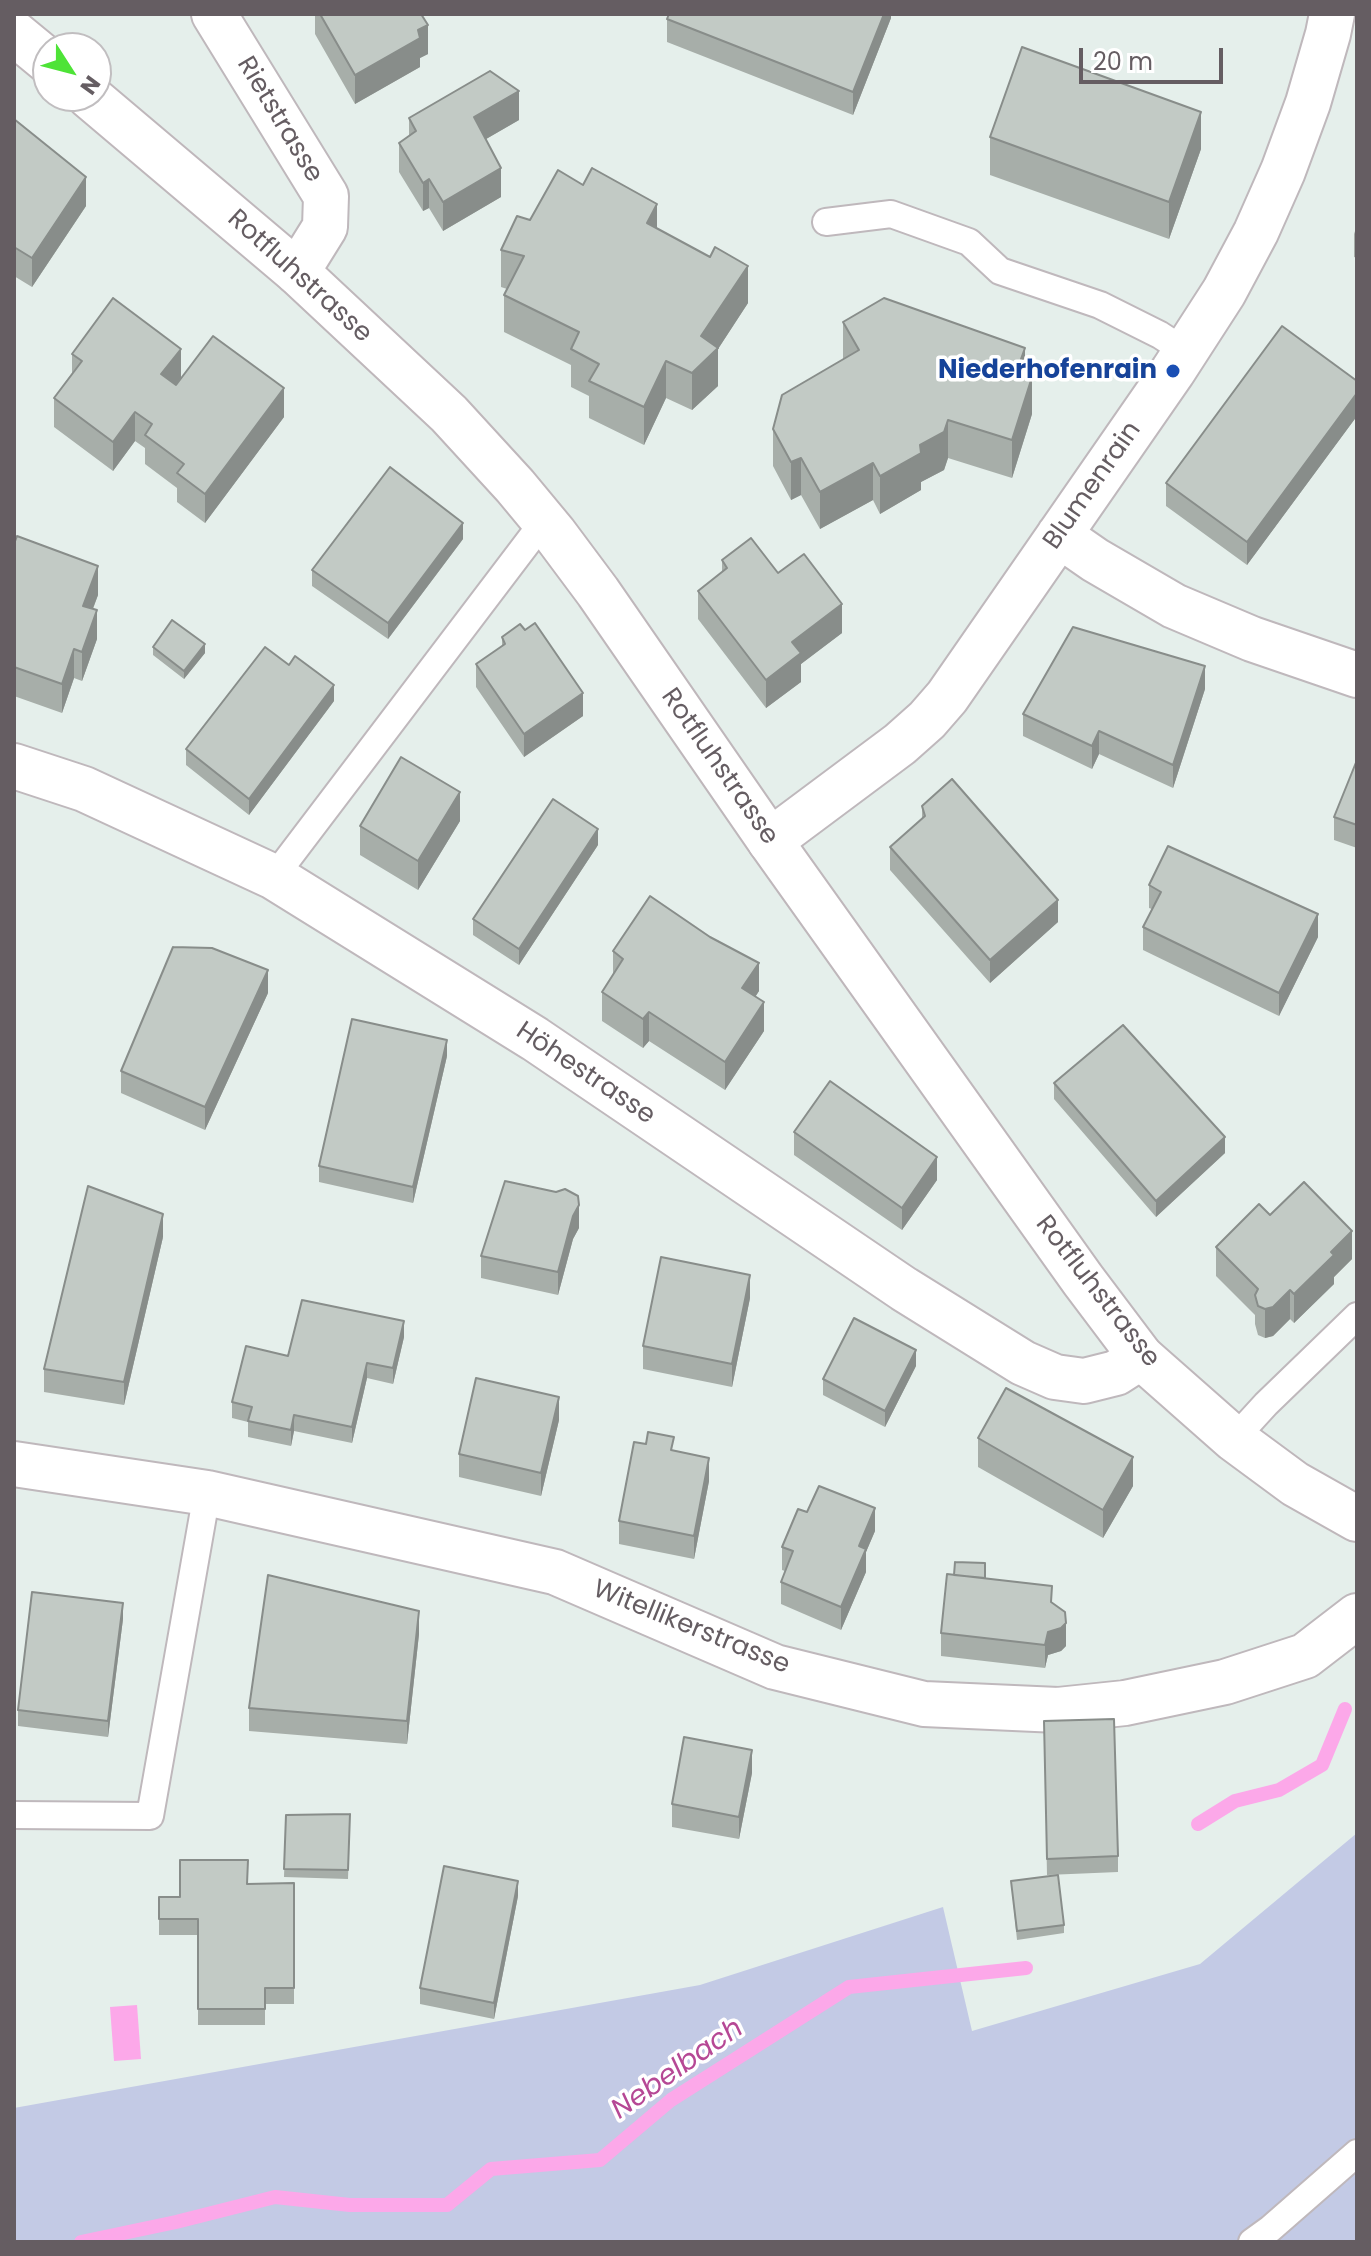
<!DOCTYPE html>
<meta charset="utf-8">
<style>
body{margin:0}
#map{position:relative;width:1371px;height:2256px;overflow:hidden;background:#e5efeb;font-family:Poppins,sans-serif}
canvas{display:block}
.frame{position:absolute;inset:0;border:16px solid #655d62;pointer-events:none}
.north{position:absolute;left:32px;top:32px;width:80px;height:80px;box-sizing:border-box;background:#fff;border:2px solid #c1bec0;border-radius:50%;rotate:126deg;font-size:22px;font-weight:700;line-height:32px;text-align:center;color:#655d62}
.north::after{content:'';display:block;margin:auto;width:28px;height:36px;background:#4ee337;clip-path:polygon(50% 0,100% 100%,50% 72%,0 100%)}
.scale{position:absolute;left:1079px;top:48px;width:144px;height:36px;box-sizing:border-box;border:4px solid #655d62;border-top:0;padding-left:10px;font-size:24px;line-height:28px;white-space:nowrap;color:#655d62;-webkit-text-stroke:6px #fff;paint-order:stroke}
</style>
<div id="map">
<canvas width="1371" height="2256"></canvas>
<div class="frame"></div>
<div class="north">N</div>
<div class="scale">20 m</div>
</div>
<script>
const ctx = document.querySelector('canvas').getContext('2d');
ctx.lineJoin = 'round';
function fill(path, color) {
  ctx.fillStyle = color;
  ctx.fill(path, 'evenodd');
}
function shape(rows) {
  const path = new Path2D();
  for (const r of rows) {
    path.moveTo(r[0], r[1]);
    for (let i = 2; i < r.length; i += 2) path.lineTo(r[i], r[i + 1]);
  }
  return path;
}
function stroke(path, color, width, dash) {
  ctx.strokeStyle = color;
  ctx.lineWidth = width;
  ctx.lineCap = dash ? 'butt' : 'round';
  ctx.setLineDash(dash || []);
  ctx.stroke(path);
}
function drawText(font, color, halo, rows, align = 'center') {
  ctx.font = font + ' Poppins,sans-serif';
  ctx.lineWidth = 7;
  ctx.setLineDash([]);
  ctx.textBaseline = 'middle';
  ctx.strokeStyle = halo;
  ctx.fillStyle = color;
  for (const [text, x, y, turn = 0] of rows) {
    ctx.save();
    ctx.translate(x, y);
    ctx.rotate((+turn || 0) * Math.PI / 180);
    ctx.textAlign = isNaN(turn) ? turn : align;
    if (halo) ctx.strokeText(text, 0, 0);
    ctx.fillText(text, 0, 0);
    ctx.restore();
  }
}
fill(shape([
 [1357,1833,1357,2242,14,2242,14,2108,700,1985,943,1907,972,2031,1200,1964]
]), '#c3cae5');
fill(shape([
 [137,2005,141,2059,114,2061,110,2007]
]), '#fca8e9');
stroke(shape([
 [1198,1824,1235,1801,1279,1790,1322,1765,1345,1709],
 [81,2242,176,2222,275,2197,350,2205,447,2205,491,2169,600,2160,671,2100,849,1987,1026,1968]
]), '#fca8e9', 14);
const lane = shape([
 [826,222,891,214,969,242,1000,271,1100,305,1160,335,1186,352],
 [274,877,544,521],
 [1234,1439,1266,1404,1357,1316],
 [14,1815,150,1816,207,1493],
 [1252,2242,1270,2229,1357,2153]
]);
const street = shape([
 [214,14,326,196,325,227,297,272],
 [1059,535,1095,560,1174,606,1252,639,1357,675],
 [14,766,84,789,274,877,535,1039,904,1289,1023,1363,1055,1377,1084,1381,1116,1373,1141,1357],
 [770,841,900,744,927,720,947,697,1173,371,1224,292,1256,232,1283,171,1308,103,1328,34,1332,14],
 [14,1464,207,1493,555,1572,775,1667,924,1704,1058,1710,1125,1703,1225,1682,1305,1656,1357,1616]
]);
const secondary = shape([
 [14,33,48,61],
 [89,96,297,272,449,414,515,486,554,533,598,592,770,841,1083,1280,1141,1357,1234,1439,1295,1484,1357,1519]
]);
stroke(lane, '#bfb8bc', 30);
stroke(street, '#bfb8bc', 48);
stroke(secondary, '#bfb7bb', 48);
stroke(lane, '#fff', 26);
stroke(street, '#fff', 44);
stroke(secondary, '#fff', 44);
fill(shape([
 [315,14,421,14,428,54,420,58,420,67,355,104,315,34],
 [891,14,891,18,853,115,667,42,667,19],
 [409,118,519,120,486,139,501,197,443,231,429,208,423,211,399,172,399,143,409,136],
 [14,119,86,206,32,287,14,276],
 [990,137,1201,149,1169,239,990,175],
 [530,220,657,229,748,303,718,349,718,386,692,410,666,398,644,445,589,418,589,396,571,387,571,365,504,332,504,295,507,289,501,287,501,250],
 [1357,225,1357,258,1354,257,1354,234],
 [843,322,1025,365,1032,414,1012,478,948,458,944,470,921,482,921,490,880,514,873,500,820,529,801,495,791,500,773,466,773,429,843,359],
 [72,354,181,378,175,385,284,417,205,523,177,502,177,488,145,464,145,448,135,441,113,471,54,427,54,398,72,373],
 [1357,381,1357,416,1247,565,1166,506,1166,483],
 [463,539,388,639,312,586,312,570],
 [14,544,98,595,93,609,97,639,82,681,74,678,62,713,14,696],
 [722,560,778,573,842,633,801,664,801,682,766,708,698,619,698,591,722,572],
 [525,630,583,716,524,757,476,687,476,664,502,646,502,637],
 [153,647,205,653,184,679,153,655],
 [1205,689,1173,788,1099,754,1092,769,1023,736,1023,714],
 [334,701,249,815,186,765,186,749],
 [1357,760,1357,848,1334,840,1334,817],
 [922,806,1058,922,990,983,890,870,890,847,922,819],
 [460,821,418,890,360,855,360,826],
 [598,845,519,965,473,935,473,919],
 [1149,885,1318,937,1279,1016,1143,950,1143,927,1152,909,1149,908],
 [613,951,759,991,755,997,764,1031,725,1090,649,1041,643,1048,602,1021,602,992,613,975],
 [268,993,205,1130,121,1093,121,1071],
 [447,1056,413,1203,319,1182,319,1166],
 [1054,1083,1225,1153,1156,1217,1054,1099],
 [794,1132,937,1180,902,1230,794,1155],
 [1270,1215,1352,1259,1334,1277,1334,1284,1294,1323,1290,1319,1273,1336,1265,1338,1258,1335,1255,1324,1255,1315,1216,1276,1216,1247],
 [579,1228,573,1239,558,1295,481,1278,481,1256],
 [163,1237,124,1405,44,1392,44,1369],
 [750,1298,732,1387,643,1369,643,1346],
 [404,1337,393,1384,367,1378,352,1443,294,1431,291,1446,248,1437,248,1422,232,1418,232,1402,288,1356],
 [916,1366,885,1427,823,1395,823,1379],
 [559,1420,541,1496,459,1477,459,1454],
 [978,1438,1133,1486,1103,1538,978,1467],
 [674,1451,709,1481,694,1559,619,1544,619,1521],
 [807,1512,875,1531,866,1552,866,1572,841,1630,781,1604,781,1582,785,1571,782,1570,782,1547],
 [985,1578,1052,1603,1066,1646,1061,1651,1048,1655,1045,1668,941,1656,941,1633],
 [123,1619,108,1737,18,1726,18,1710],
 [419,1634,407,1744,249,1731,249,1708],
 [1044,1721,1118,1856,1118,1872,1047,1875],
 [752,1773,739,1839,672,1827,672,1804],
 [350,1814,348,1879,284,1877,286,1815],
 [1011,1881,1064,1925,1064,1933,1017,1940],
 [294,1883,294,2004,265,2004,265,2025,198,2025,198,1935,159,1935,159,1897,180,1897,248,1884],
 [518,1896,494,2019,420,2004,420,1988]
]), '#a7aea9');
fill(shape([
 [884,14,891,14,891,18,853,115,853,92],
 [428,25,428,54,420,58,420,67,355,104,355,75,418,30],
 [519,91,519,120,474,146,474,117],
 [1201,112,1201,149,1169,239,1169,202],
 [501,168,501,197,443,231,443,202],
 [86,177,86,206,32,287,32,258],
 [429,179,429,208,423,211,423,183],
 [657,204,657,242,647,223],
 [748,266,748,303,718,349,718,386,692,410,692,373,701,336],
 [1025,348,1025,386,1021,359],
 [181,349,181,378,161,403,161,374],
 [666,361,666,398,644,445,644,407],
 [1032,377,1032,414,1012,478,1012,440],
 [284,388,284,417,205,523,205,494],
 [1357,393,1357,416,1247,565,1247,542],
 [135,412,135,441,113,471,113,442],
 [948,420,948,458,944,470,921,482,921,490,880,514,880,476,920,445],
 [801,458,801,495,791,500,791,462],
 [873,463,873,500,820,529,820,492],
 [463,523,463,539,388,639,388,623],
 [98,566,98,595,83,634,83,606],
 [842,604,842,633,801,664,801,682,766,708,766,680,792,642],
 [97,610,97,639,82,681,82,652],
 [205,644,205,653,184,679,184,671],
 [74,649,74,678,62,713,62,684],
 [1205,666,1205,689,1173,788,1173,765],
 [334,685,334,701,249,815,249,799],
 [583,693,583,716,524,757,524,734],
 [1099,731,1099,754,1092,769,1092,746],
 [460,792,460,821,418,890,418,861],
 [598,829,598,845,519,965,519,949],
 [1058,900,1058,922,990,983,990,960],
 [1318,914,1318,937,1279,1016,1279,993],
 [759,963,759,991,742,1017,742,988],
 [268,970,268,993,205,1130,205,1107],
 [764,1002,764,1031,725,1090,725,1062],
 [649,1012,649,1041,643,1048,643,1019],
 [447,1040,447,1056,413,1203,413,1187],
 [1225,1137,1225,1153,1156,1217,1156,1201],
 [937,1157,937,1180,902,1230,902,1208],
 [579,1205,579,1228,573,1239,558,1295,558,1272,573,1216],
 [163,1214,163,1237,124,1405,124,1382],
 [1352,1231,1352,1259,1334,1277,1334,1284,1294,1323,1294,1294,1331,1252],
 [750,1275,750,1298,732,1387,732,1364],
 [1290,1290,1290,1319,1273,1336,1265,1338,1265,1309],
 [404,1321,404,1337,393,1384,393,1368],
 [916,1350,916,1366,885,1427,885,1411],
 [367,1363,367,1378,352,1443,352,1427],
 [559,1397,559,1420,541,1496,541,1473],
 [294,1415,294,1431,291,1446,291,1430],
 [1133,1457,1133,1486,1103,1538,1103,1510],
 [709,1458,709,1481,694,1559,694,1536],
 [875,1508,875,1531,866,1552,866,1572,841,1630,841,1607,859,1546],
 [123,1603,123,1619,108,1737,108,1721],
 [419,1611,419,1634,407,1744,407,1721],
 [1066,1623,1066,1646,1061,1651,1048,1655,1045,1668,1045,1645,1048,1632],
 [752,1750,752,1773,739,1839,739,1817],
 [518,1881,518,1896,494,2019,494,2003]
]), '#888d8a');
const building = shape([
 [320,14,421,14,428,25,418,30,420,38,355,75,320,14],
 [669,14,884,14,853,92,667,19,669,14],
 [1022,47,1201,112,1169,202,990,137,1022,47],
 [490,71,519,91,474,117,501,168,443,202,429,179,423,183,399,143,416,131,409,118,490,71],
 [14,119,86,177,32,258,14,247,14,119],
 [592,168,657,204,647,223,710,257,715,247,748,266,701,336,718,348,692,373,666,361,644,407,589,381,599,364,571,349,579,332,504,295,524,256,501,250,517,216,530,220,558,170,583,185,592,168],
 [113,298,181,349,161,374,176,385,213,336,284,388,205,494,177,473,184,464,145,435,152,424,135,412,113,442,54,398,82,361,72,354,113,298],
 [884,298,1025,348,1021,359,1032,377,1012,440,948,420,944,432,920,445,921,453,880,476,873,463,820,492,801,458,791,462,773,429,782,395,859,350,843,322,884,298],
 [1282,326,1357,381,1357,393,1247,542,1166,483,1282,326],
 [390,467,463,523,388,623,312,570,390,467],
 [17,536,98,566,83,606,97,610,82,652,74,649,62,684,14,667,14,544,17,536],
 [751,538,778,573,804,554,842,604,792,642,801,653,766,680,698,591,727,568,722,560,751,538],
 [172,620,205,644,184,671,153,647,172,620],
 [535,623,583,693,524,734,476,664,505,644,502,637,520,624,525,630,535,623],
 [1073,627,1205,666,1173,765,1099,731,1092,746,1023,714,1073,627],
 [265,647,289,665,295,656,334,685,249,799,186,749,265,647],
 [401,757,460,792,418,861,360,826,401,757],
 [1357,760,1357,825,1334,817,1357,760],
 [952,779,1058,900,990,960,890,847,925,816,922,806,952,779],
 [553,799,598,829,519,949,473,919,553,799],
 [1168,846,1318,914,1279,993,1143,927,1161,892,1149,885,1168,846],
 [650,896,710,937,759,963,742,988,764,1002,725,1062,649,1012,643,1019,602,992,623,959,613,951,650,896],
 [173,947,212,948,268,970,205,1107,121,1071,173,947],
 [352,1019,447,1040,413,1187,319,1166,352,1019],
 [1123,1025,1225,1137,1156,1201,1054,1083,1123,1025],
 [830,1081,937,1157,902,1208,794,1132,830,1081],
 [505,1181,556,1192,565,1189,578,1196,579,1205,573,1216,558,1272,481,1256,505,1181],
 [1304,1182,1352,1231,1331,1252,1334,1255,1294,1294,1290,1290,1273,1307,1265,1309,1258,1306,1255,1295,1258,1289,1216,1247,1259,1204,1270,1215,1304,1182],
 [88,1186,163,1214,124,1382,44,1369,88,1186],
 [661,1257,750,1275,732,1364,643,1346,661,1257],
 [302,1300,404,1321,393,1368,367,1363,352,1427,294,1415,291,1430,248,1421,252,1407,232,1402,246,1346,288,1356,302,1300],
 [854,1318,916,1350,885,1411,823,1379,854,1318],
 [476,1378,559,1397,541,1473,459,1454,476,1378],
 [1006,1388,1133,1457,1103,1510,978,1438,1006,1388],
 [648,1432,674,1437,671,1450,709,1458,694,1536,619,1521,634,1442,646,1444,648,1432],
 [819,1486,875,1508,859,1546,866,1549,841,1607,781,1582,793,1551,782,1547,798,1509,807,1512,819,1486],
 [955,1562,985,1563,985,1578,954,1575,955,1562],
 [947,1574,1052,1586,1051,1602,1065,1612,1066,1623,1061,1628,1048,1632,1045,1645,941,1633,947,1574],
 [268,1575,419,1611,407,1721,249,1708,268,1575],
 [32,1592,123,1603,108,1721,18,1710,32,1592],
 [1114,1719,1118,1856,1047,1859,1044,1721,1114,1719],
 [684,1737,752,1750,739,1817,672,1804,684,1737],
 [350,1814,348,1870,284,1869,286,1815,350,1814],
 [180,1860,248,1860,247,1884,294,1883,294,1988,265,1988,265,2009,198,2009,198,1919,159,1919,159,1897,180,1897,180,1860],
 [444,1866,518,1881,494,2003,420,1988,444,1866],
 [1058,1875,1064,1925,1017,1931,1011,1881,1058,1875]
]);
fill(building, '#c2cac5');
stroke(building, '#888d8a', 2);
for (const [x, y, r, color] of [
 [1173,371,8,"#1a4fb4"]
]) {
  const dot = new Path2D();
  dot.arc(x, y, r, 0, 2 * Math.PI);
  ctx.fillStyle = color;
  ctx.fill(dot);
  stroke(dot, '#fff', 3);
}
drawText('26px', '#655d62', '#fff', [
 ["Rietstrasse",279,120,59],
 ["Rotfluhstrasse",299,277,42],
 ["Blumenrain",1093,486,-55],
 ["Rotfluhstrasse",719,767,55],
 ["Höhestrasse",585,1074,34],
 ["Rotfluhstrasse",1097,1292,52],
 ["Witellikerstrasse",691,1628,22]
]);
drawText('bold 26px', '#164399', '#fff', [
 ["Niederhofenrain",1157,371]
], 'right');
drawText('italic 28px', '#b64895', '#fff', [
 ["Nebelbach",678,2070,-35]
]);
</script>
